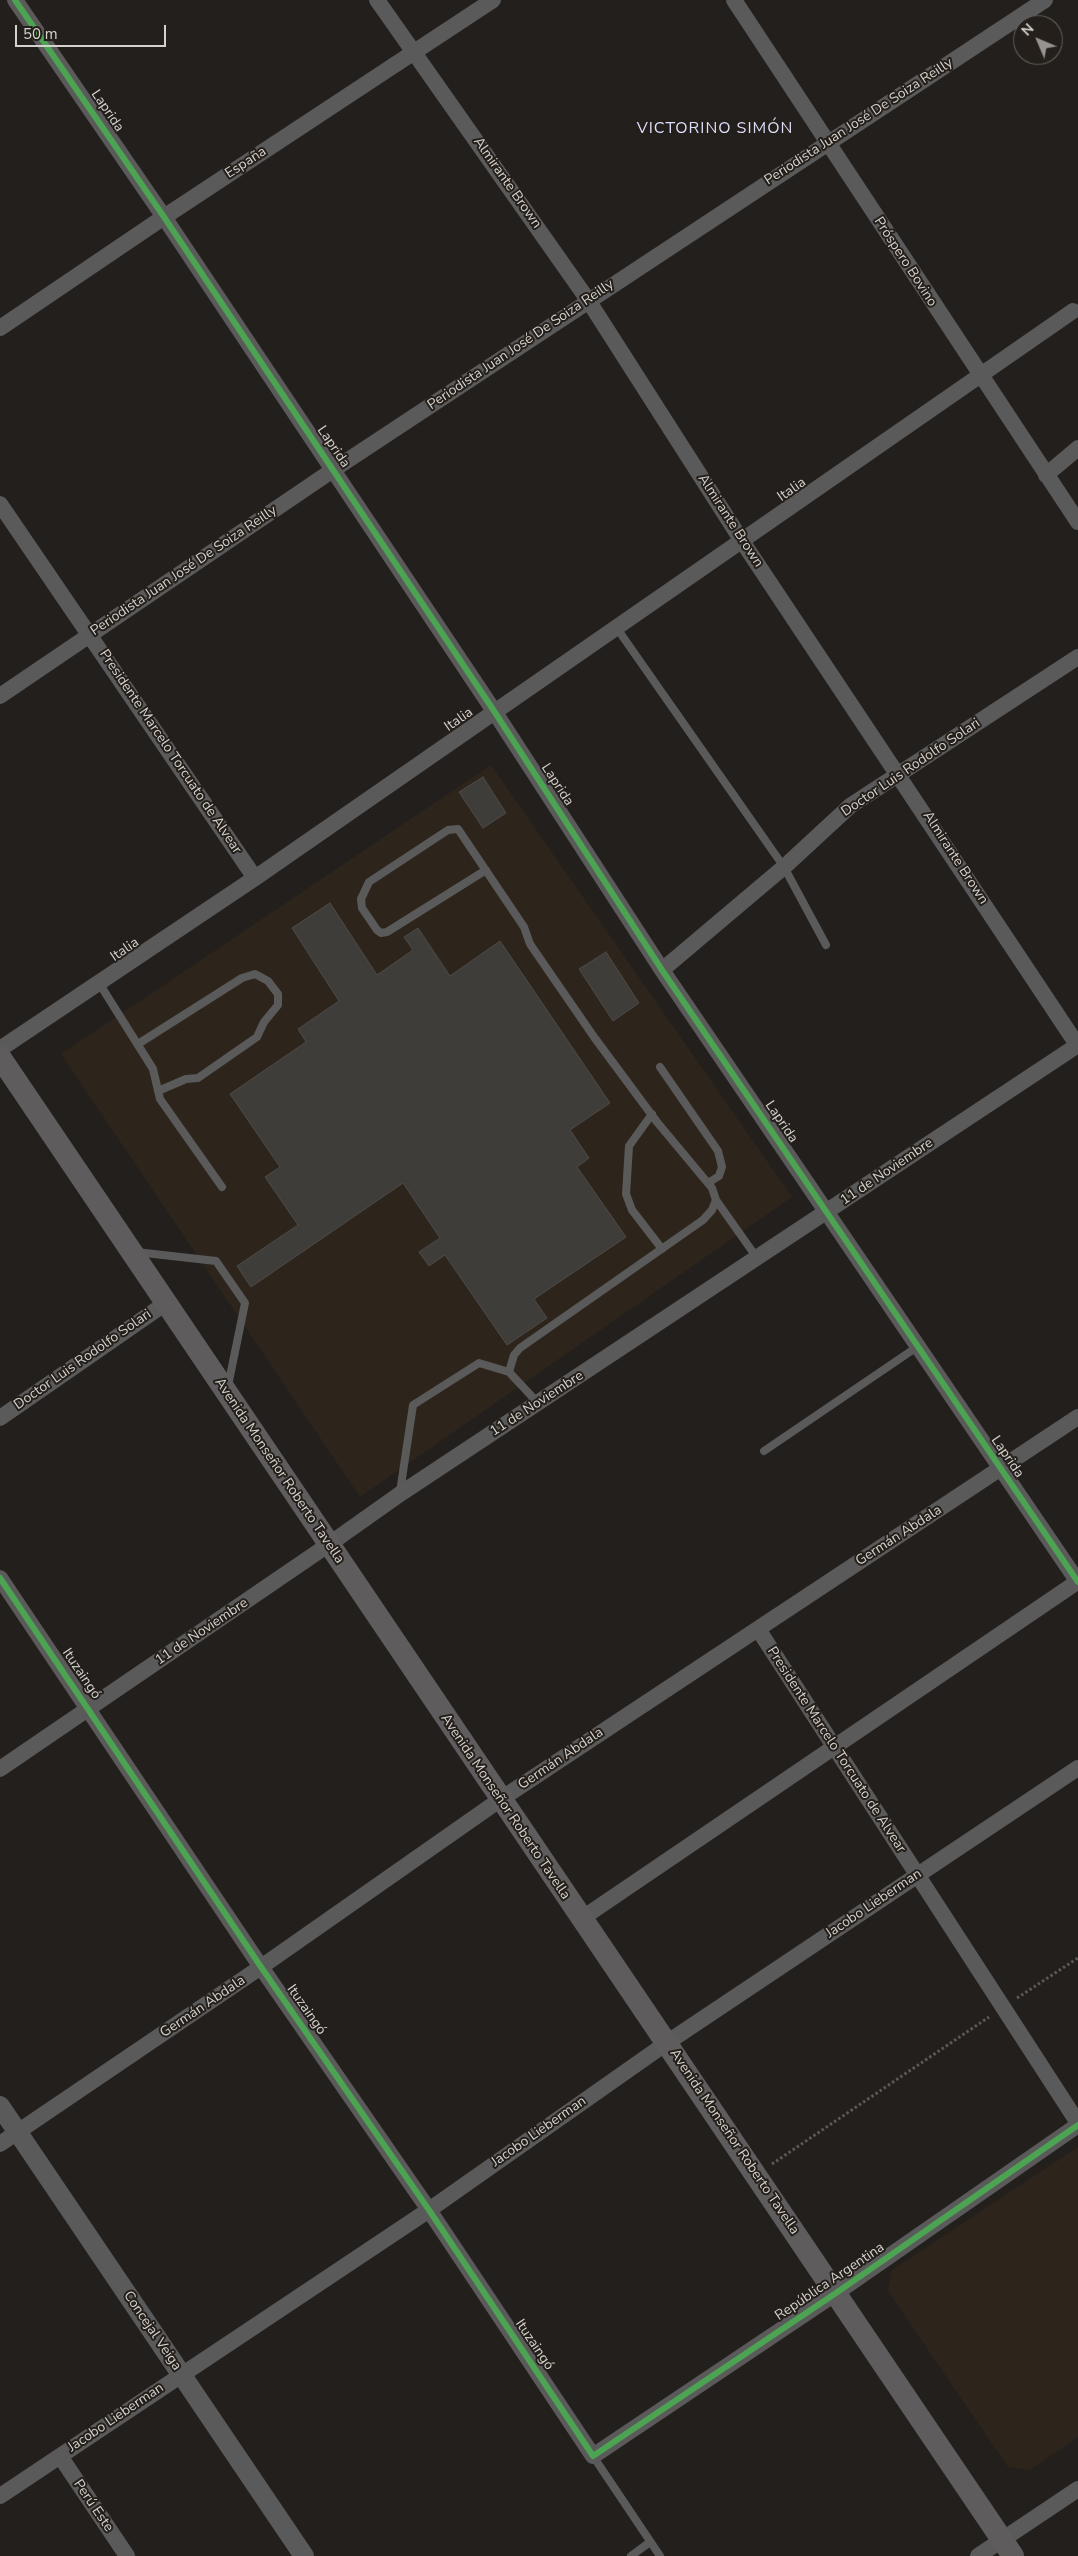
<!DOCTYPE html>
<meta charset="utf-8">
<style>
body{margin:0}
#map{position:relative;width:1078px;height:2556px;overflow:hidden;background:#221f1c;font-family:"Nunito Sans",sans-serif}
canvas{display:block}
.north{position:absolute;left:1013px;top:15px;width:50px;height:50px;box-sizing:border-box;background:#241f1a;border:1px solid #6b6762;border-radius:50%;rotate:315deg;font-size:14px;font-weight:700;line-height:20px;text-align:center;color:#d5d2ce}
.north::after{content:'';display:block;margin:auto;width:18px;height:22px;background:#969390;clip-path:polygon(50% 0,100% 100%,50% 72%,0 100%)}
.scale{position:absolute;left:15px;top:25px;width:151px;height:22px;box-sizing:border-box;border:2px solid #d5d2ce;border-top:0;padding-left:6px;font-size:15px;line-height:18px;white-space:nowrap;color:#d5d2ce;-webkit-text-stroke:4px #241f1a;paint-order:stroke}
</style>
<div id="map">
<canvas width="1078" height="2556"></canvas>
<div class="north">N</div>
<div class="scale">50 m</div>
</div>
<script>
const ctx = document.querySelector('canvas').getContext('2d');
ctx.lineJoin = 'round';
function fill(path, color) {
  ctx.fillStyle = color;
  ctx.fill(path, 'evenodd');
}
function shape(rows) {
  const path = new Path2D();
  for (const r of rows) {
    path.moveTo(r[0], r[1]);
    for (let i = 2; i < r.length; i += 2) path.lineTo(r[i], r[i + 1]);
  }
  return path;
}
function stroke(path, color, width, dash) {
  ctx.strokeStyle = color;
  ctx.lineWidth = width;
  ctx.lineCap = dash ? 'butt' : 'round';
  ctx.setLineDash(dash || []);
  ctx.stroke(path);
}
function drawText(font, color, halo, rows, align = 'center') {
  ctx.font = font + ' "Nunito Sans",sans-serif';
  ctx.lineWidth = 4;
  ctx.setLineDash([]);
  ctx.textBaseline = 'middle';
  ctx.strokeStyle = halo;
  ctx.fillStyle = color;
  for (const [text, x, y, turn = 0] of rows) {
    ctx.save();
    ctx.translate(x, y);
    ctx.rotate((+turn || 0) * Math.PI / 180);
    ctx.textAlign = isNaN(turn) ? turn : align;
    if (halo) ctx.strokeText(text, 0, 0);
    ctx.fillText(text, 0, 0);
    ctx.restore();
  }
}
fill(shape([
 [491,765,792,1197,360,1497,61,1054],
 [1078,2147,1078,2437,1030,2470,1008,2467,888,2291,892,2270]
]), '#2d251c');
const building = shape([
 [483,777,506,813,483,828,459,792,483,777],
 [330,903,377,975,413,950,404,937,418,928,450,976,500,941,610,1103,570,1130,589,1158,577,1167,626,1237,534,1299,547,1318,507,1345,445,1255,429,1266,419,1252,440,1238,403,1183,251,1287,237,1266,298,1225,265,1177,280,1167,230,1094,306,1042,298,1029,339,1001,292,928,330,903],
 [606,952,639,1003,613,1021,579,969,606,952]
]);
fill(building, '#3f3d3a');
stroke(building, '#4d4a48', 1);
stroke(shape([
 [1017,1998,1078,1958],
 [772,2164,989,2017]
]), '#5b5a5a', 3, [2.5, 2.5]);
stroke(shape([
 [616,627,784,867,826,945],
 [486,870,387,932,381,933,377,930,362,908,361,899,369,882,448,830,458,829,524,927,530,944,594,1037,657,1122,712,1188,716,1200,712,1210,703,1220,520,1348,514,1355,509,1372],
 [99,983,153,1069,160,1099,222,1187],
 [138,1044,242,978,255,974,268,981,278,994,278,1005,264,1022,257,1037,198,1078,186,1079,158,1091],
 [660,1067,718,1151,722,1167,719,1176,708,1183],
 [652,1114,629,1146,626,1194,632,1210,662,1249],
 [716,1200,757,1258],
 [136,1252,216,1261,245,1303,228,1386],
 [764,1451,917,1347],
 [400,1492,413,1405,479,1363,509,1372,538,1403],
 [593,2456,660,2556],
 [631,2556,650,2542]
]), '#5b5a5b', 8);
stroke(shape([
 [15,0,164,217,494,711,662,970,1078,1582],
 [377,0,588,300,742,541,1078,1046],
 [734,0,1078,522],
 [0,328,164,217,493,0],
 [1046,475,1078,448],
 [0,504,255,878],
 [0,696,333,470,1045,0],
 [662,970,784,867,850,806,1078,657],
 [0,1049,255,878,1073,311],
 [0,1418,166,1303],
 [0,1578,261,1967,429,2210,593,2456,836,2293,1078,2125],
 [758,1629,1078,2123],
 [0,1769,328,1545,400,1494,1078,1045],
 [581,1919,1077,1582],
 [0,2144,261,1967,501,1799,1078,1417],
 [60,2456,127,2556],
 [0,2496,429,2210,668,2042,1078,1768],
 [978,2556,1078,2489]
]), '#5b5a5b', 16);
stroke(shape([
 [0,2106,304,2556]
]), '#5b5a5b', 20);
stroke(shape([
 [0,1057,1013,2556]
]), '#5e5c5d', 22);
stroke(shape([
 [15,0,164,217,494,711,662,970,1078,1582],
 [0,1578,261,1967,429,2210,593,2456,836,2293,1078,2125]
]), '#4ca352', 6);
drawText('14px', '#d5d2ce', '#241f1a', [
 ["Laprida",107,111,56],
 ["Periodista Juan José De Soiza Reilly",859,122,-33],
 ["España",246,163,-33],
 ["Almirante Brown",507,183,55],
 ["Próspero Bovino",905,262,57],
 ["Periodista Juan José De Soiza Reilly",521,345,-34],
 ["Laprida",333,447,56],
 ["Italia",792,490,-35],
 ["Almirante Brown",730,521,57],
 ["Periodista Juan José De Soiza Reilly",184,571,-34],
 ["Italia",459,720,-35],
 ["Presidente Marcelo Torcuato de Alvear",170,752,56],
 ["Doctor Luis Rodolfo Solari",911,768,-34],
 ["Laprida",557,785,57],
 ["Almirante Brown",955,858,57],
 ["Italia",125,950,-34],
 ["Laprida",781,1122,56],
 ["11 de Noviembre",887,1172,-34],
 ["Doctor Luis Rodolfo Solari",83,1360,-35],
 ["11 de Noviembre",537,1404,-33],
 ["Laprida",1007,1457,56],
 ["Avenida Monseñor Roberto Tavella",279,1471,56],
 ["Germán Abdala",899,1536,-33],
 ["11 de Noviembre",202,1632,-34],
 ["Ituzaingó",81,1674,56],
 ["Presidente Marcelo Torcuato de Alvear",836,1750,57],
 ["Germán Abdala",561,1759,-34],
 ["Avenida Monseñor Roberto Tavella",505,1807,56],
 ["Jacobo Lieberman",874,1904,-34],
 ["Germán Abdala",203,2007,-34],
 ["Ituzaingó",306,2010,55],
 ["Jacobo Lieberman",539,2132,-35],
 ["Avenida Monseñor Roberto Tavella",734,2142,56],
 ["República Argentina",830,2282,-34],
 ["Concejal Veiga",152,2331,56],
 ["Ituzaingó",534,2345,56],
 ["Jacobo Lieberman",116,2418,-34],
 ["Perú Este",93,2506,56]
]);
ctx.letterSpacing = '1px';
drawText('16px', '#dddefb', '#241f1a', [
 ["VICTORINO SIMÓN",715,129]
]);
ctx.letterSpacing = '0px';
</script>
